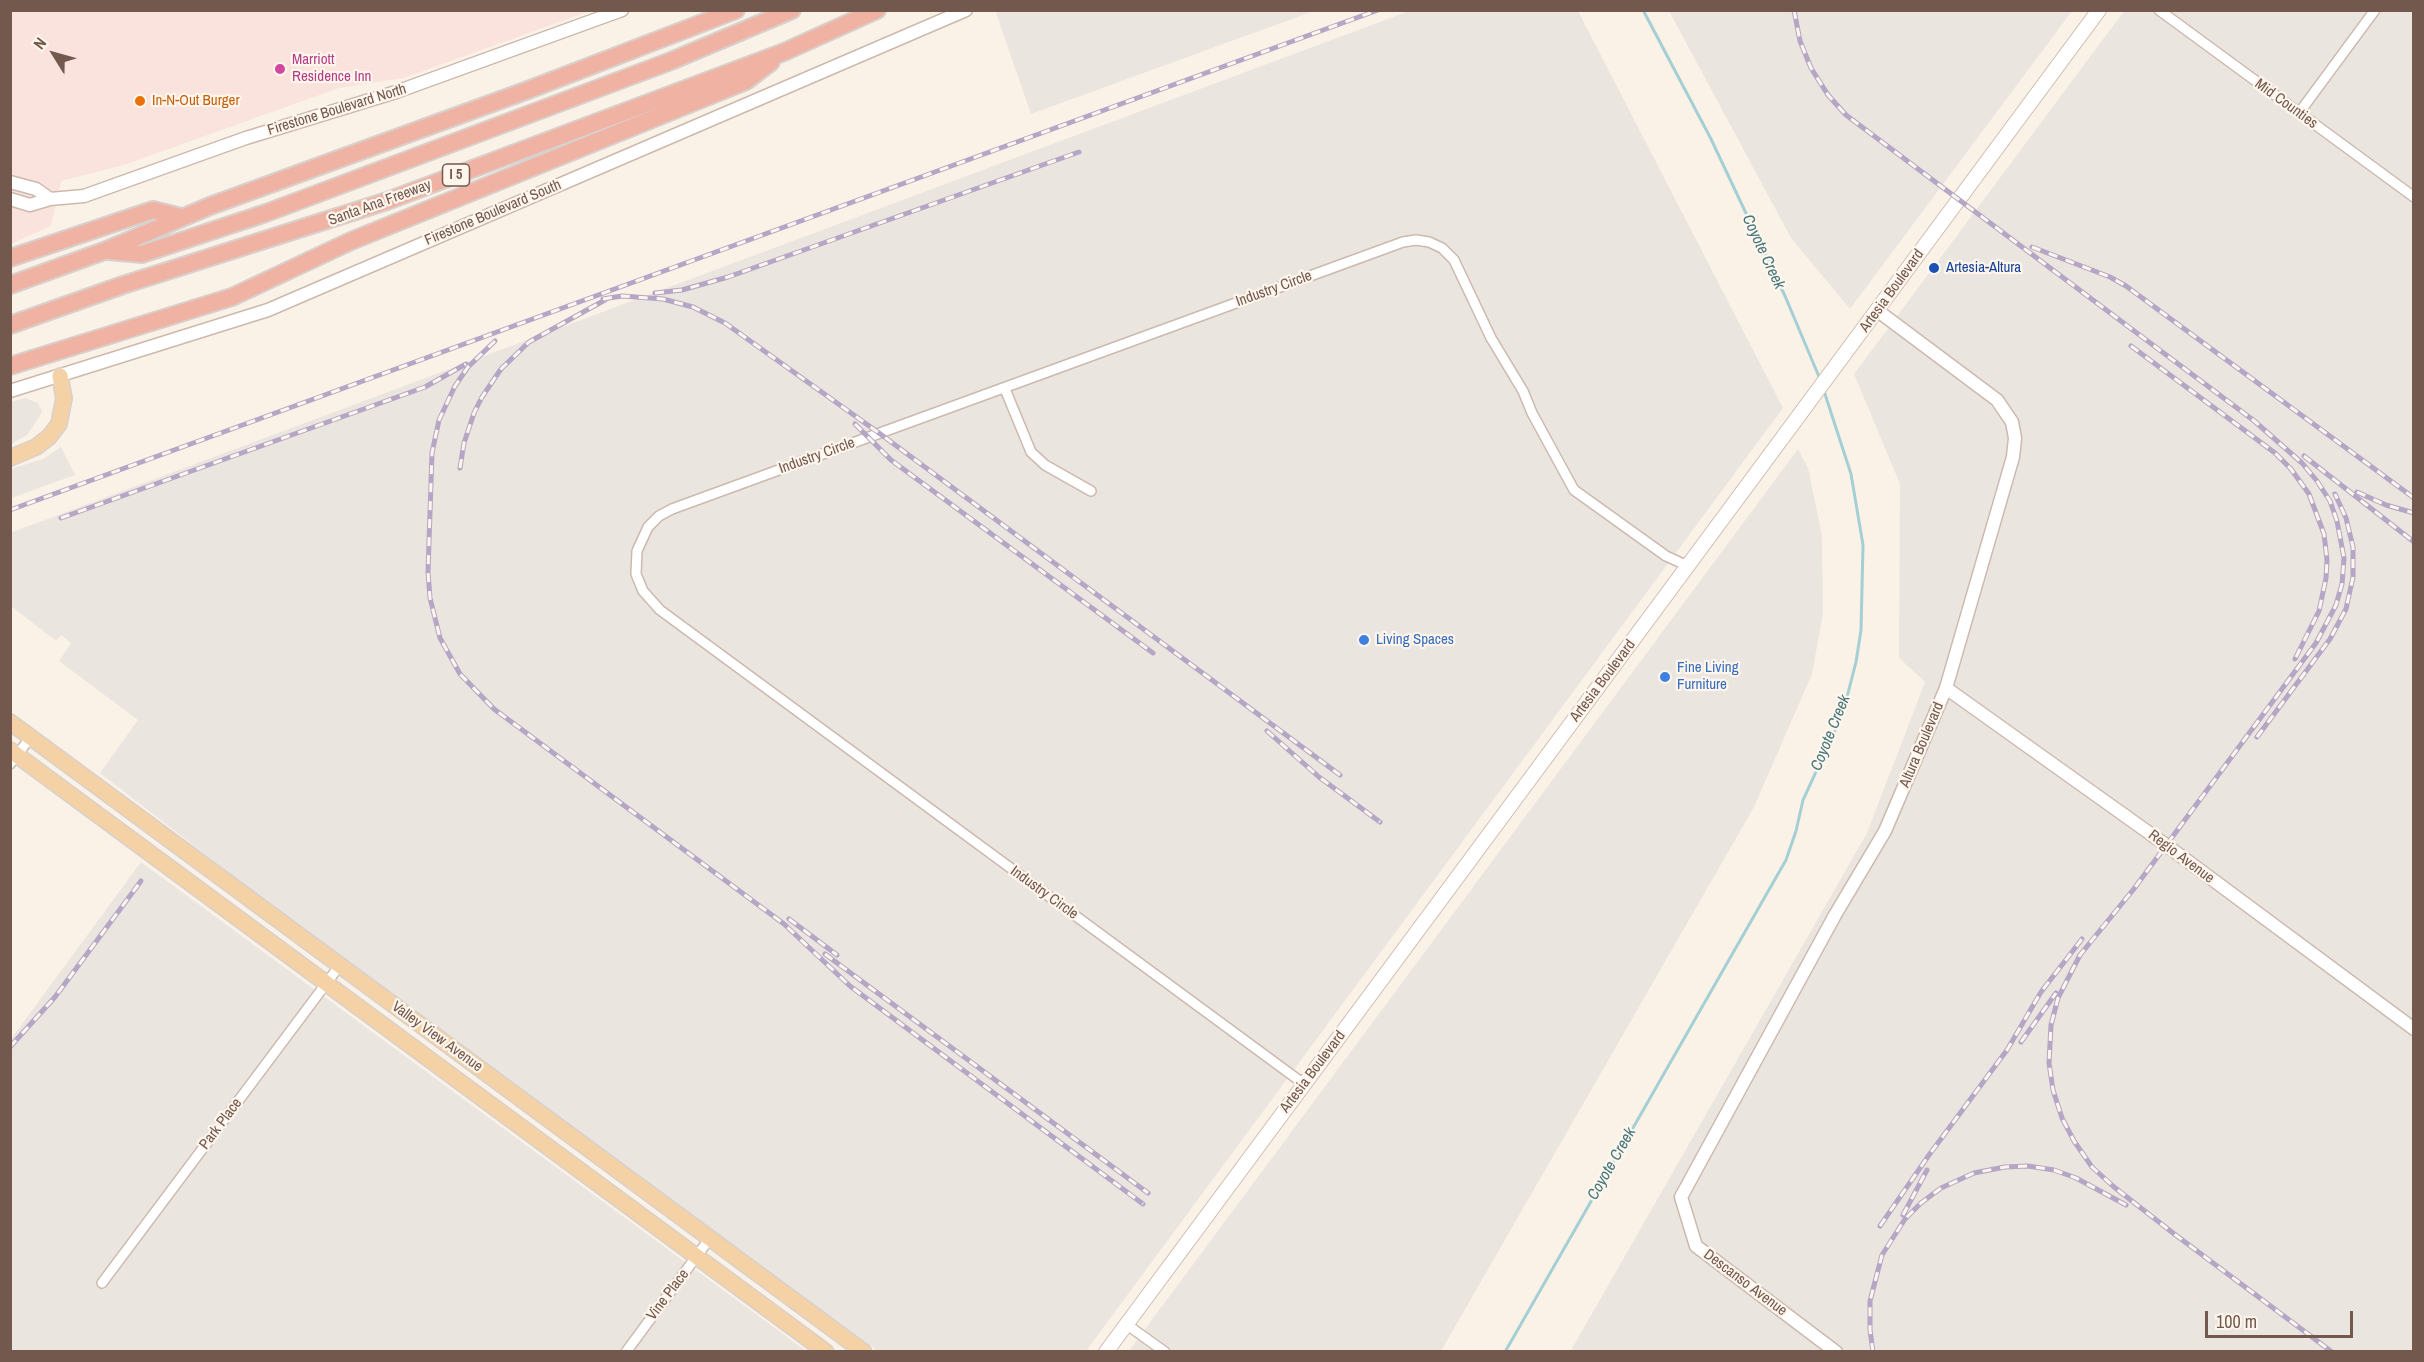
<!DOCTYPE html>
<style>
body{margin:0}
#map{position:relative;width:2424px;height:1362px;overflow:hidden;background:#fbf2e7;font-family:"Archivo Narrow",sans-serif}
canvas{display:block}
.frame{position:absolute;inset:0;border:12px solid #72584d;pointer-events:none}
.north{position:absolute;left:24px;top:24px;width:60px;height:60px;-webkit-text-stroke:4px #fef6ed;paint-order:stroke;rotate:307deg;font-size:16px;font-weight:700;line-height:24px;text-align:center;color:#72584d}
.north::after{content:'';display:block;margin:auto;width:21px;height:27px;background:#72584d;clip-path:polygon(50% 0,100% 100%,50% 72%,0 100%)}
.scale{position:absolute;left:2205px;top:1311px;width:148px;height:27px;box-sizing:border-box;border:3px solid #72584d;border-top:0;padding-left:8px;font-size:18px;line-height:21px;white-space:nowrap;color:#72584d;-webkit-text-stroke:4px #fef6ed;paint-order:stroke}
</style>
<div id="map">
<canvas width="2424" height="1362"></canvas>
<div class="frame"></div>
<div class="north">N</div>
<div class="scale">100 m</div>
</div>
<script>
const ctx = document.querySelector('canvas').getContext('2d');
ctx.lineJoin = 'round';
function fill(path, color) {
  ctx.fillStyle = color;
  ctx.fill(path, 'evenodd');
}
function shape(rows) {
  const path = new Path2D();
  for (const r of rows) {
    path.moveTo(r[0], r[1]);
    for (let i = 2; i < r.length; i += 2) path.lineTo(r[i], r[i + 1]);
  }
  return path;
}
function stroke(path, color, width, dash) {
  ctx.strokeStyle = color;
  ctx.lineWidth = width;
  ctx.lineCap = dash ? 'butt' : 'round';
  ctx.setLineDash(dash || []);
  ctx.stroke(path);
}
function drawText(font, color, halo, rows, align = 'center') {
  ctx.font = font + ' "Archivo Narrow",sans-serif';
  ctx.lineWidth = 4.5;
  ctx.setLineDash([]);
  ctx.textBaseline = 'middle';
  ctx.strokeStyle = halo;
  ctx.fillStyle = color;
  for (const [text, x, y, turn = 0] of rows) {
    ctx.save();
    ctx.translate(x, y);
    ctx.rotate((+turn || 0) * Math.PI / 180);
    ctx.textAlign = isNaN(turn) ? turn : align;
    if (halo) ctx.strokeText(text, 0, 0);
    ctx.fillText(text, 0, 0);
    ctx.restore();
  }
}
fill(shape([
 [10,11,590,11,404,78,339,88,124,165,61,181,51,226,11,244]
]), '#fae3dc');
fill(shape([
 [995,10,1314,10,1314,11,1031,114],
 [1409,11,1578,11,1783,408,1086,1351,878,1351,299,927,100,773,138,720,59,661,71,643,61,635,56,641,11,606,10,533],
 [1669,11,2072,11,1850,309,1791,238],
 [2124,11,2413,11,2413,1351,1570,1352,1867,833,1925,682,1899,658,1900,484,1854,374],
 [25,398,38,403,42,411,40,416,27,435,11,444,11,402],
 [61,447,75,475,11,498,11,469,43,459],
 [1798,449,1808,468,1822,536,1823,613,1812,674,1754,807,1441,1351,1128,1352],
 [141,862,806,1351,11,1352,11,1039]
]), '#ebe5e0');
stroke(shape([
 [1643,10,1711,139,1785,296,1820,379],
 [1505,1352,1786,860,1796,831,1803,800,1836,728,1847,697,1856,662,1861,630,1863,545,1851,474,1824,391]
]), '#a4cfd4', 3);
const minor = shape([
 [2159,10,2414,197],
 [2299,113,2375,10],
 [1005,389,1031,452,1045,465,1091,491],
 [10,764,31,737],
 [1304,1084,660,610,643,591,636,574,637,551,648,527,659,516,672,509,1403,242,1416,240,1429,242,1442,248,1454,260,1491,338,1523,391,1532,413,1574,490,1666,556,1688,566],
 [102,1283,340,965],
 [1126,1324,1165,1352],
 [626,1352,710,1238]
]);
const tertiary = shape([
 [10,182,36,189,50,199],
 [10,199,30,205,50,199,84,196,246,138,396,92,622,10],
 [10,391,268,310,966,10],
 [1946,688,2166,845,2414,1029],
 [1836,1352,1696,1246,1681,1197,1835,915,1885,831,1946,688,2013,457,2015,438,2012,422,1997,400,1878,311]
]);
const secondary = shape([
 [1106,1352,2099,10]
]);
const primary = shape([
 [10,458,36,447,49,437,59,424,64,398,60,376],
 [10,722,864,1352],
 [10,750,826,1352]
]);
const motorway = shape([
 [108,251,142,254,266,213,671,61,792,10],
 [10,258,153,210,181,217],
 [10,285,104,251,210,206,528,90,736,10],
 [10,325,123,285,387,201,784,52,877,10],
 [10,366,232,297,351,241,746,81,771,62]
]);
stroke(minor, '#ccb9ae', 12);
stroke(tertiary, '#ccb9ae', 15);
stroke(secondary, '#d0bbaf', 16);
stroke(primary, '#d8d0cd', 18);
stroke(motorway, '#d8d0cd', 20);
stroke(minor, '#fff', 9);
stroke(tertiary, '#fff', 12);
stroke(secondary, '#fff', 14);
stroke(primary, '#f4d2a5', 15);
stroke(motorway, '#f0b3a3', 16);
const rail = shape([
 [1794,10,1800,41,1811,68,1828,95,1846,115,2257,423],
 [2032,247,2110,277,2126,286,2414,498],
 [655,293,682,290,728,277,1079,152],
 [603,299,622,296,663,299,693,307,725,323,879,433,1340,775],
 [495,341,468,367,455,386,439,420,432,453,428,572,430,598,440,638,460,674,494,709,784,924,850,986,1143,1204],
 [2131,346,2275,453,2291,469,2309,494,2324,534,2327,560,2326,578,2319,611,2295,659],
 [2252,419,2302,463,2317,481,2330,501,2337,521,2344,558,2342,584,2336,605,2316,643,2133,890,2080,955,2058,998,2051,1025,2049,1063,2053,1090,2062,1118,2074,1141,2092,1167,2114,1187,2173,1233,2332,1352],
 [855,424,891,460,1153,653],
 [2304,456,2414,542],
 [460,468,464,443,474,413,482,397,501,369,529,342,605,300],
 [2357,492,2386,505,2414,513],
 [10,510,1378,10],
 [61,518,425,387,466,364],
 [1267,731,1319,777,1380,822],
 [2257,737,2330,639,2346,609,2353,577,2353,547,2346,518,2335,494],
 [789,919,837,955],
 [825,954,1148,1193],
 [2021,1042,2056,993],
 [10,1047,55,997,141,881],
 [1903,1215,1927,1170],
 [1880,1226,1929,1155,2007,1050,2041,992,2082,939],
 [1873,1352,1870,1330,1870,1301,1882,1255,1905,1219,1921,1203,1941,1188,1974,1173,2005,1167,2028,1166,2054,1170,2076,1178,2126,1205]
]);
stroke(rail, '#b4a6c4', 5);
stroke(rail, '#fef6ed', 3, [9]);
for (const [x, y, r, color] of [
 [280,69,6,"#d1479c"],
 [140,101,6,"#e8710a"],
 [1934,268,6,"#1a4fb4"],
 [1364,640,6,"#3f7fe0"],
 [1665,677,6,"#3f7fe0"]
]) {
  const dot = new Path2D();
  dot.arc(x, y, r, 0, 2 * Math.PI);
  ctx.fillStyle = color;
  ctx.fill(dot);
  stroke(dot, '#fef6ed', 2);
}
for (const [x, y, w] of [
 [456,175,27]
]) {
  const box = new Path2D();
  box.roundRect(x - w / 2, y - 11, w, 22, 4.5);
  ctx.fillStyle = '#fef6ed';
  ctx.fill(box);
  stroke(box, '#72584d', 1.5);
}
drawText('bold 14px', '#72584d', null, [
 ["I 5",456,175]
]);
drawText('15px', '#b23c85', '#fef6ed', [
 ["Marriott",292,60],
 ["Residence Inn",292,77]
], 'left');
drawText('15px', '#c56008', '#fef6ed', [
 ["In-N-Out Burger",152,101]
], 'left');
drawText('15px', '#72584d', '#fef6ed', [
 ["Mid Counties",2286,104,36],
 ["Firestone Boulevard North",337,110,-17],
 ["Santa Ana Freeway",380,203,-20],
 ["Firestone Boulevard South",493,213,-23],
 ["Industry Circle",1274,289,-20],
 ["Artesia Boulevard",1892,291,-54],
 ["Industry Circle",817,456,-20],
 ["Artesia Boulevard",1603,681,-53],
 ["Altura Boulevard",1922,745,-67],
 ["Regio Avenue",2181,857,37],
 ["Industry Circle",1044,893,36],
 ["Valley View Avenue",437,1037,36],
 ["Artesia Boulevard",1313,1072,-53],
 ["Park Place",221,1124,-53],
 ["Descanso Avenue",1745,1283,37],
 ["Vine Place",668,1295,-53]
]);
drawText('15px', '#164399', '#fef6ed', [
 ["Artesia-Altura",1946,268]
], 'left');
drawText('15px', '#366cbe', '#fef6ed', [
 ["Living Spaces",1376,640],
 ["Fine Living",1677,668],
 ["Furniture",1677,685]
], 'left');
drawText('italic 16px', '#46777d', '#fef6ed', [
 ["Coyote Creek",1763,252,65],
 ["Coyote Creek",1831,733,-68],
 ["Coyote Creek",1612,1164,-60]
]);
</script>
